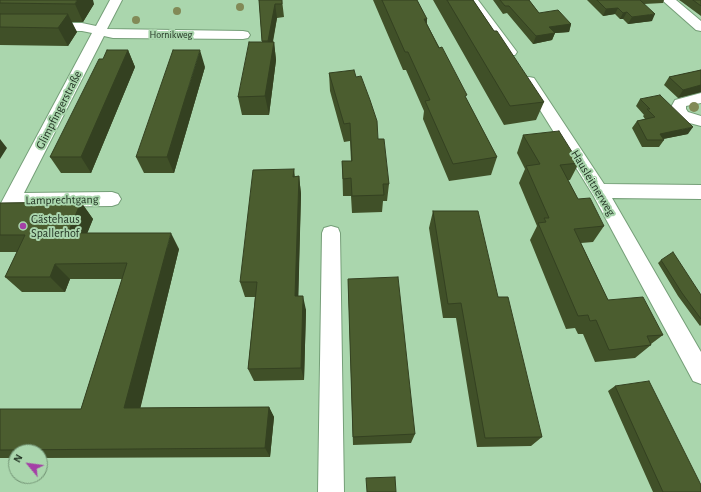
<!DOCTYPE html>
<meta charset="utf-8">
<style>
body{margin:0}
#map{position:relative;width:701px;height:492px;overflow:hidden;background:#aad6ad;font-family:"Alegreya Sans",sans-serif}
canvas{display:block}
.north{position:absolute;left:8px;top:444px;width:40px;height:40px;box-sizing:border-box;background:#aad6ad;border:1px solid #729374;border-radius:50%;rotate:299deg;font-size:11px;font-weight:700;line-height:16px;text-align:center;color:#1e2f1f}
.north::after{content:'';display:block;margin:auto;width:14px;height:18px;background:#a440a6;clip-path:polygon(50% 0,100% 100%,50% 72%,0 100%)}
</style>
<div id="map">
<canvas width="701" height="492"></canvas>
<div class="north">N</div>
</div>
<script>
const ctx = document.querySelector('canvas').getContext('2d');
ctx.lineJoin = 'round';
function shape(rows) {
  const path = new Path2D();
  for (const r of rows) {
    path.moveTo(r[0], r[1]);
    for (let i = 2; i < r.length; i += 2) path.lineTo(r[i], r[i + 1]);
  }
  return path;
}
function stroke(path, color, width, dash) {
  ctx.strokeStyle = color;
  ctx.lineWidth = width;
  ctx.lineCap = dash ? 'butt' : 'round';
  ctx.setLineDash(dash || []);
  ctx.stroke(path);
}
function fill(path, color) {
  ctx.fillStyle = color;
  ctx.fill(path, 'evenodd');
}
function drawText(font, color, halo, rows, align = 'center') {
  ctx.font = font + ' "Alegreya Sans",sans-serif';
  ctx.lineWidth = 4;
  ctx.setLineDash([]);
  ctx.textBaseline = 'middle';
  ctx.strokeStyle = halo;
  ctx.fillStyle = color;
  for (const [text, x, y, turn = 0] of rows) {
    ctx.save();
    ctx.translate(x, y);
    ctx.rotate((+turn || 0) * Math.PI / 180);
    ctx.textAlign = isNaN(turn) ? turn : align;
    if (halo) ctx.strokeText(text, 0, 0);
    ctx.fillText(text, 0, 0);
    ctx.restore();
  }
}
const minor = shape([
 [110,0,122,0,107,29,243,31,248,32,250,35,248,38,243,39,113,38,104,36,24,193,112,192,118,194,121,199,118,204,112,206,17,207,7,225,0,227,0,205,92,33,82,31,0,30,0,22,82,23,96,26,110,0],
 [466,0,478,0,517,52,515,55,505,55,466,0],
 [662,0,676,0,701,21,701,31,696,30,662,0],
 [529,77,534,78,604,184,701,185,701,199,612,198,701,352,701,384,693,381,593,195,522,81,524,78,529,77],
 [701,93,701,103,686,106,686,109,688,112,701,116,701,126,678,120,670,109,675,100,701,93],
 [331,226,338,228,340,233,344,492,318,492,322,233,324,228,331,226]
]);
stroke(minor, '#759f78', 2);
fill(minor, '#fff');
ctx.fillStyle = '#828a57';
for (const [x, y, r] of [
 [240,7,4],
 [177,11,4],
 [136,20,4],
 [694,107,5]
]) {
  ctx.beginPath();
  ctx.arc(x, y, r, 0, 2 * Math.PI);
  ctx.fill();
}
fill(shape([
 [0,0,94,4,83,22,71,22,77,32,68,46,0,45],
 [259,0,282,0,284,17,277,18,273,42,274,42,276,60,269,115,242,115,238,97,262,42],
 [373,0,417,0,427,19,427,24,497,157,491,175,449,181,423,119,424,111,406,70,403,70],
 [433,0,473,0,494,31,544,102,536,120,504,125],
 [493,0,529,0,539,13,571,24,569,32,555,33,552,40,533,44,507,13,503,14],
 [587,0,664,0,663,3,644,4,652,21,628,24,623,19,620,19,615,14,603,16],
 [679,0,701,0,701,16,682,2],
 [128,50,135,67,91,173,61,173,50,157,103,59],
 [205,67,174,173,144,173,136,157],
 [701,70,701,92,678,98,664,85,669,77],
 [329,73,378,139,389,184,387,201,383,201,382,212,352,213,351,196,343,196,342,161,351,161,350,141,344,142,330,91],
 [640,99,688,134,663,139,664,140,659,147,642,147,632,128,637,121,645,119,643,116,644,115,636,106],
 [523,135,579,163,570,180,568,180,578,199,604,226,593,242,581,243,608,300,663,335,651,344,651,345,635,358,595,362,583,334,578,334,575,328,566,329,530,240,537,226,519,183,525,169,517,153],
 [294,169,295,177,299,176,301,194,298,296,306,310,304,380,254,381,248,369,255,297,245,297,240,282],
 [81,202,93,219,87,233,179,249,140,408,269,407,274,417,270,457,40,458,40,452,16,452,16,458,0,458,0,409,81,409,122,279,70,279,65,292,22,292,5,277,17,252,0,252,0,203],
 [433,211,498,297,542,437,531,446,477,447,456,318,443,318,429,228],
 [661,260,701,295,701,325,700,326,678,296,658,263],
 [348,279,415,434,411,443,353,445],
 [615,386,701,492,653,492,608,391]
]), '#405028');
fill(shape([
 [77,0,93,0,94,4,83,22,75,4],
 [275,4,277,18,270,55,268,41],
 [618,8,615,14,603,16,606,9],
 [627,12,623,19,620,19,623,13],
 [68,14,77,32,68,46,58,28],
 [655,14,652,21,628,24,632,17],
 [424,19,427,19,425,37],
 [571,24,569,32,555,33,552,40,533,44,536,36,549,27],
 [274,42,276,60,269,115,265,96],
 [128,50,135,67,91,173,81,157],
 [200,50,205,67,174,173,167,157],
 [701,85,701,92,678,98,683,90],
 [693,127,688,134,658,140,660,134],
 [0,139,7,148,0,159],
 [299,176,301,194,298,311,295,296],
 [81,202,93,219,81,249,68,233],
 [171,233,179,249,138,418,124,408],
 [55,264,70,279,65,292,50,277],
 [303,296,306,310,304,380,301,368],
 [269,407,274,417,270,457,265,448]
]), '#344121');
const building = shape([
 [0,0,77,0,75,4,0,3,0,0],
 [259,0,282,0,282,4,275,4,268,41,262,41,259,0],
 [382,0,417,0,427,19,424,19,439,48,442,47,467,95,465,96,497,157,453,164,425,101,430,100,408,52,405,52,382,0],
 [447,0,473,0,494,31,497,31,544,102,510,106,447,0],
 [500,0,529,0,539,13,558,10,571,24,549,27,555,33,536,36,509,6,505,6,500,0],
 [597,0,640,0,655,14,632,17,627,12,623,13,618,8,606,9,597,0],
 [693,0,701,0,701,6,693,0],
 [0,14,68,14,58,28,0,27,0,14],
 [249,42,274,42,265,96,238,97,249,42],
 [107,50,128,50,81,157,50,157,99,59,103,59,107,50],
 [173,50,200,50,167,157,136,157,173,50],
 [354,70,356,77,361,76,370,100,377,121,378,139,384,139,389,184,383,184,384,195,352,196,351,178,343,179,342,161,352,161,350,123,344,124,329,73,354,70],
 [701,70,701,85,683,90,669,77,701,70],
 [660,95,693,127,660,134,664,140,647,140,637,121,655,117,647,109,650,109,640,99,660,95],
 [559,131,579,163,560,165,578,199,590,198,604,226,574,229,608,300,643,297,663,335,647,336,651,345,609,350,596,320,590,321,588,315,578,316,538,223,546,222,544,218,549,218,526,166,540,164,523,135,559,131],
 [294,169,293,177,299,176,295,296,303,296,301,368,248,369,257,282,240,282,253,170,294,169],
 [81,202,68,233,171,233,124,408,269,407,265,448,0,450,0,409,81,409,127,263,55,264,50,277,5,277,25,235,0,235,0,203,81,202],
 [433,211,478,211,498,297,508,297,542,437,485,438,461,303,448,304,433,211],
 [673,252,701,295,701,319,682,293,661,260,673,252],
 [398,277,415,434,353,437,348,279,398,277],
 [649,381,701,485,701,492,663,492,615,386,649,381],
 [395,477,396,492,367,492,366,478,395,477]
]);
fill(building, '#4b5d2f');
stroke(building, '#344121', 1);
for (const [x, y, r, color] of [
 [23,226,4,"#a440a6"]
]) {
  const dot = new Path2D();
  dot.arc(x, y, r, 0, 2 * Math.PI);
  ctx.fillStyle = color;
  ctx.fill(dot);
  stroke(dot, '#aad6ad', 1.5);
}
drawText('10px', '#1e2f1f', '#aad6ad', [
 ["Hornikweg",171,35]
]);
drawText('12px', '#1e2f1f', '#aad6ad', [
 ["Glimpfingerstraße",59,110,-63],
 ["Hausleitnerweg",593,183,59],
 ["Lamprechtgang",62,200,-1]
]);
drawText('12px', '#1e2f1f', '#aad6ad', [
 ["Gästehaus",31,219],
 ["Spallerhof",31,233]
], 'left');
</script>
